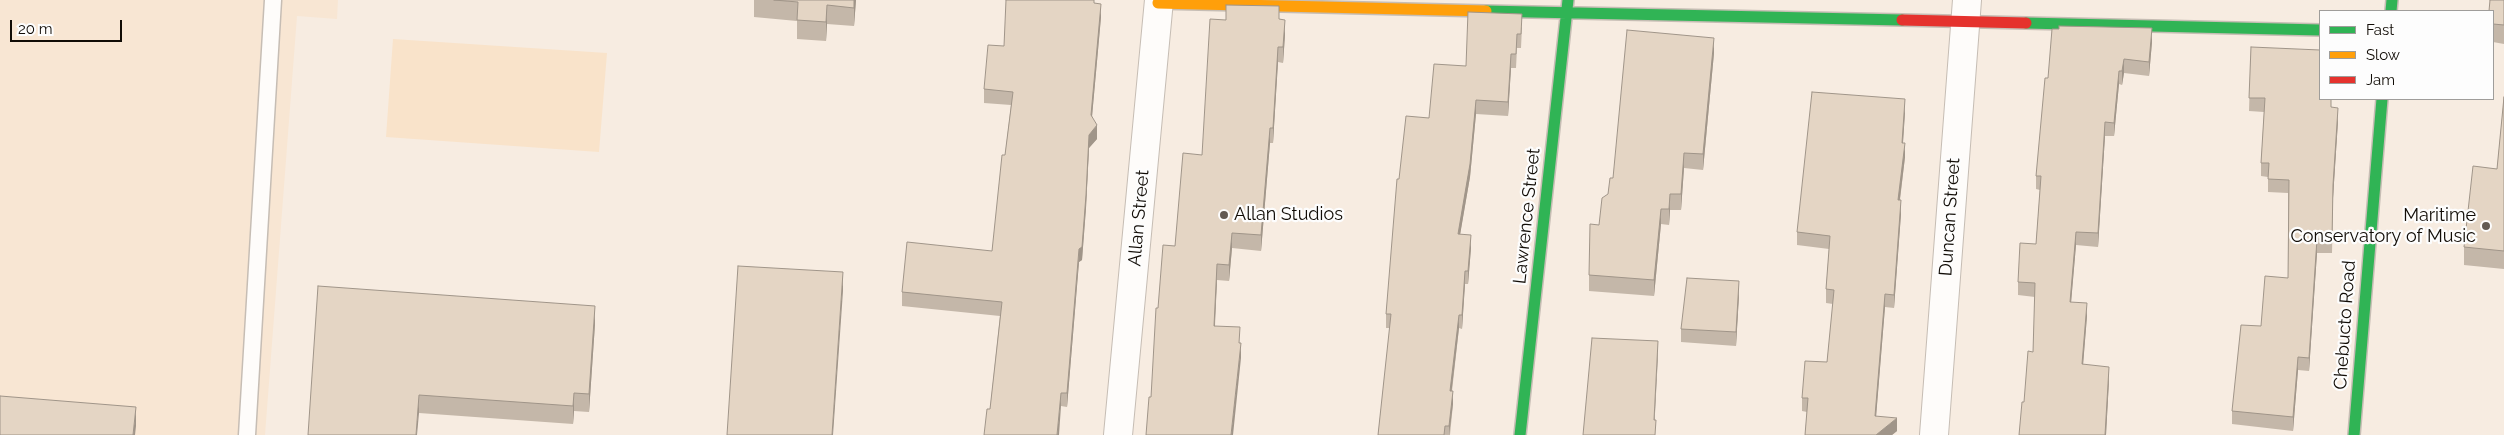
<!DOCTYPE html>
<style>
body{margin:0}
#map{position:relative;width:2504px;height:435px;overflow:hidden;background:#f7ece1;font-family:Raleway,sans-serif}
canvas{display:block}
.legend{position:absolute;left:2319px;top:10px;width:175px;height:90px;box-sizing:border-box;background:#fdfdfd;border:1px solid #9f9d9a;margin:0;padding:6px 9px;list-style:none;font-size:15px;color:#110c06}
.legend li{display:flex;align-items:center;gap:10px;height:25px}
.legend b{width:25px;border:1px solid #9f9d9a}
.scale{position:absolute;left:10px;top:20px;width:112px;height:22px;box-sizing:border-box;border:2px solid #110c06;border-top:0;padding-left:6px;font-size:15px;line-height:18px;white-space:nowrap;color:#110c06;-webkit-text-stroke:4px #fdfdfd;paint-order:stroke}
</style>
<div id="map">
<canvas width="2504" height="435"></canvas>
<ul class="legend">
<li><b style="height:6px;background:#30b455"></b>Fast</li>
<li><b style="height:6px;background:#ff9f0a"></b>Slow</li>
<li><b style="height:6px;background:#e5322d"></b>Jam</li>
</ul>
<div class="scale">20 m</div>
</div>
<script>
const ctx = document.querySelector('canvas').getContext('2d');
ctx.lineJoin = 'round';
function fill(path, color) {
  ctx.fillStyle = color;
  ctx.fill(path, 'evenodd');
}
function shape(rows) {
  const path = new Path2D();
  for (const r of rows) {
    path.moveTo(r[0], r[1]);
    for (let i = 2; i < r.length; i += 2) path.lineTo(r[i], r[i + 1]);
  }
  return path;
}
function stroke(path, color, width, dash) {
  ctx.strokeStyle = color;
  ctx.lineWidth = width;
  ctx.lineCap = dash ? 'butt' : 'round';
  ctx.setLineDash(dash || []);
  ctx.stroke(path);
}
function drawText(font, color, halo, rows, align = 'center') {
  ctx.font = font + ' Raleway,sans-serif';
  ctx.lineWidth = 4.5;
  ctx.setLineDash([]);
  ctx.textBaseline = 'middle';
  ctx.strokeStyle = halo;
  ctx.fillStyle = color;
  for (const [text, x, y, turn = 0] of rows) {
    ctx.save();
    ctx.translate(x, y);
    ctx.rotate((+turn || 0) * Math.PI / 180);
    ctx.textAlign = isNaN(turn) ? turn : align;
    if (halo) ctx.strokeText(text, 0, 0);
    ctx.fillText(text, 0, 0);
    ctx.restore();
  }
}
fill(shape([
 [0,0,338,0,337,19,297,16,265,435,0,435]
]), '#f8e6d3');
fill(shape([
 [393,39,607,53,599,152,386,137]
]), '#f9e3ca');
const lane = shape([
 [247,435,273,0]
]);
const street = shape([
 [1118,435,1159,0],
 [1934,435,1967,0]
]);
const fast = shape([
 [1486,11,1902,20],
 [2391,11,2392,0],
 [2026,23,2320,30],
 [1520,435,1568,0],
 [2354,435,2382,99]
]);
const slow = shape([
 [1158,3,1486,11]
]);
const jam = shape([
 [1902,20,2026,23]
]);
stroke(lane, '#c6bdb4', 19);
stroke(street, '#c6bdb4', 30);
stroke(fast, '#c6bdb4', 14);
stroke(slow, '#c6bdb4', 14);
stroke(jam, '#c6bdb4', 14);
stroke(lane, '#fefcfa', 16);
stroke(street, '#fefcfa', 28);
stroke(fast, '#30b455', 11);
stroke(slow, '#ff9f0a', 11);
stroke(jam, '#e5322d', 11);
fill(shape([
 [754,0,856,0,854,26,827,24,826,41,797,39,797,21,754,17],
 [2504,0,2504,44,2493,42,2493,11],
 [1095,3,1101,17,1092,116,1097,139,1089,148,1086,208,1082,260,1079,262,1067,407,1061,406,990,409,1000,316,902,306,902,292,992,251,1005,155,1011,105,984,103,984,89,1004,46],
 [1279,19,1285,35,1283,63,1278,62,1273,143,1270,143,1261,251,1232,248,1229,281,1217,280,1215,326,1240,343,1241,358,1151,397,1158,308,1175,246,1202,155,1226,20],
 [1522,27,1521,48,1517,48,1516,68,1511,68,1508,116,1476,114,1470,177,1460,234,1471,248,1468,284,1465,284,1462,329,1459,328,1452,391,1453,404,1450,435,1378,435,1390,328,1386,328,1386,314,1399,179,1429,118,1466,66],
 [2152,42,2149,76,2124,73,2122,85,2119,84,2114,136,2105,136,2098,247,2076,245,2071,302,2087,316,2083,364,2109,380,2106,435,2019,435,2033,352,2035,297,2018,295,2018,282,2036,244,2040,190,2036,189,2036,176,2048,78],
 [2251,47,2331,107,2338,121,2333,198,2332,253,2317,253,2309,371,2298,370,2293,431,2232,424,2232,411,2261,326,2288,278,2288,193,2268,192,2268,177,2261,176,2261,163,2264,112,2249,111],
 [1714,53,1703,170,1684,168,1681,210,1670,210,1669,225,1661,224,1654,296,1589,291,1589,275,1608,194,1613,178],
 [2504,97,2504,269,2464,265,2464,247,2497,169],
 [1905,112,1903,143,1905,157,1900,200,1901,214,1894,308,1885,307,1876,416,1897,431,1892,435,1805,435,1807,412,1802,411,1802,398,1827,362,1833,304,1826,303,1826,289,1829,249,1797,245,1797,232],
 [1739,295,1736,346,1681,342,1681,329],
 [595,324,589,412,574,411,573,424,419,413,308,435]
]), '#c4b7a9');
fill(shape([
 [854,0,856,0,854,26],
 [1101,4,1101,17,1091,128,1091,115],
 [827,5,827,24,826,41,826,22],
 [1285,20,1285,35,1283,63,1283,47],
 [2152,28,2152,42,2149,76,2149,62],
 [1714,38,1714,53,1703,170,1703,154],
 [1278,47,1278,62,1273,143,1273,128],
 [1511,54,1511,68,1508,116,1508,102],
 [2124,59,2124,73,2122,85,2122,71],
 [2119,71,2119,84,2114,136,2114,123],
 [1905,99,1905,112,1902,157,1902,143],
 [1476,100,1476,114,1470,177,1458,247,1458,234],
 [2338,108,2338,121,2333,198,2332,253,2333,185],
 [2105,122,2105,136,2098,247,2098,233],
 [1097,125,1097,139,1089,148,1086,208,1082,260,1079,262,1067,407,1067,393,1089,135],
 [1270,128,1270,143,1261,251,1261,235],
 [1905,143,1905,157,1898,214,1898,200],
 [1684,153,1684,168,1681,210,1681,194],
 [1670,194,1670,210,1669,225,1669,209],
 [1901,200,1901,214,1894,308,1894,295],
 [1661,209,1661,224,1654,296,1654,280],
 [2076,232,2076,245,2070,315,2070,302],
 [1232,233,1232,248,1229,281,1229,265],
 [1471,235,1471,248,1468,284,1468,271],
 [2317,239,2317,253,2309,371,2309,358],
 [1217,264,1217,280,1214,341,1214,326],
 [1465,271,1465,284,1462,329,1462,315],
 [843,272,843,291,833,435,832,435],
 [1739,281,1739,295,1736,346,1736,332],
 [1885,294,1885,307,1875,430,1875,416],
 [2087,303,2087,316,2082,378,2082,364],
 [595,306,595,324,589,412,589,394],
 [1459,315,1459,328,1450,404,1450,391],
 [1658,341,1658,355,1654,433,1654,420],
 [1241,343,1241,358,1233,435,1231,435],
 [2298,357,2298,370,2293,431,2293,417],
 [2109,367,2109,380,2106,435,2105,435],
 [1453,391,1453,404,1449,435,1449,426],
 [574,393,574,411,573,424,573,406],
 [1061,393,1061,406,1059,435,1057,435],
 [419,395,419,413,417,435,416,435],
 [136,407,136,426,135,435,133,435],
 [1897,418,1897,431,1892,435,1876,435]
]), '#a09589');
const building = shape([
 [774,0,854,0,854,8,827,5,826,22,797,20,798,2,774,0],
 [1006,0,1094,0,1094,3,1101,4,1091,115,1097,125,1089,135,1086,195,1082,247,1079,249,1067,393,1061,393,1057,435,984,435,987,409,990,409,1002,302,902,292,907,242,992,251,1002,155,1005,155,1013,92,984,89,988,45,1004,46,1006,0],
 [2490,0,2504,0,2504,25,2493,24,2493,11,2489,11,2490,0],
 [1226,5,1279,6,1279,19,1285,20,1283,47,1278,47,1273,128,1270,128,1261,235,1232,233,1229,265,1217,264,1214,326,1240,327,1239,343,1241,343,1231,435,1146,435,1149,397,1151,397,1156,308,1158,308,1163,245,1175,246,1183,153,1202,155,1210,19,1226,20,1226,5],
 [1468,12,1522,14,1521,34,1517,34,1516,54,1511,54,1508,102,1476,100,1470,164,1458,234,1471,235,1468,271,1465,271,1462,315,1459,315,1450,391,1453,391,1449,426,1445,426,1444,435,1378,435,1391,314,1386,314,1397,179,1399,179,1406,116,1429,118,1434,64,1466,66,1468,12],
 [2059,26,2152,28,2149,62,2124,59,2122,71,2119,71,2114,123,2105,122,2098,233,2076,232,2070,302,2087,303,2082,364,2109,367,2105,435,2019,435,2022,402,2024,402,2028,351,2033,352,2035,283,2018,282,2020,243,2036,244,2041,176,2036,176,2045,78,2048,78,2052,29,2059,29,2059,26],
 [1627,30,1714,38,1703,154,1684,153,1681,194,1670,194,1669,209,1661,209,1654,280,1589,275,1590,224,1599,225,1602,198,1608,194,1610,178,1613,178,1627,30],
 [2251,47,2320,50,2320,99,2331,99,2331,107,2338,108,2333,185,2332,239,2317,239,2309,358,2298,357,2293,417,2232,411,2241,325,2261,326,2265,276,2288,278,2289,180,2268,179,2269,163,2261,163,2265,98,2249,98,2251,47],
 [1812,92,1905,99,1902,143,1905,143,1898,200,1901,200,1894,295,1885,294,1875,416,1897,418,1876,435,1805,435,1808,398,1802,398,1805,361,1827,362,1834,290,1826,289,1830,236,1797,232,1812,92],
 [2504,97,2504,251,2464,247,2473,166,2497,169,2504,97],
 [738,266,843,272,832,435,727,435,738,266],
 [1687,278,1739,281,1736,332,1681,329,1687,278],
 [318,286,595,306,589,394,574,393,573,406,419,395,416,435,308,435,318,286],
 [1592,338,1658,341,1654,420,1656,420,1655,435,1583,435,1592,338],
 [0,396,136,407,133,435,0,435,0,396]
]);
fill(building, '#e4d5c4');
stroke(building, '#a09589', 1);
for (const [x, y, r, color] of [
 [1224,215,5,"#625a53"],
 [2486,226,5,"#625a53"]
]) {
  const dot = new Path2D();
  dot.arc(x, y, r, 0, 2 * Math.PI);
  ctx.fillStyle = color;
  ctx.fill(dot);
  stroke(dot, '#fdfdfd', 2);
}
drawText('18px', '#110c06', '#fdfdfd', [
 ["Allan Studios",1234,215],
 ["Maritime",2476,216,"right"],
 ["Conservatory of Music",2476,237,"right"]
], 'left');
drawText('18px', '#110c06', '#fdfdfd', [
 ["Lawrence Street",1527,216,-84],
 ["Duncan Street",1950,217,-86],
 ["Allan Street",1139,218,-85],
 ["Chebucto Road",2345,325,-86]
]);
</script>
